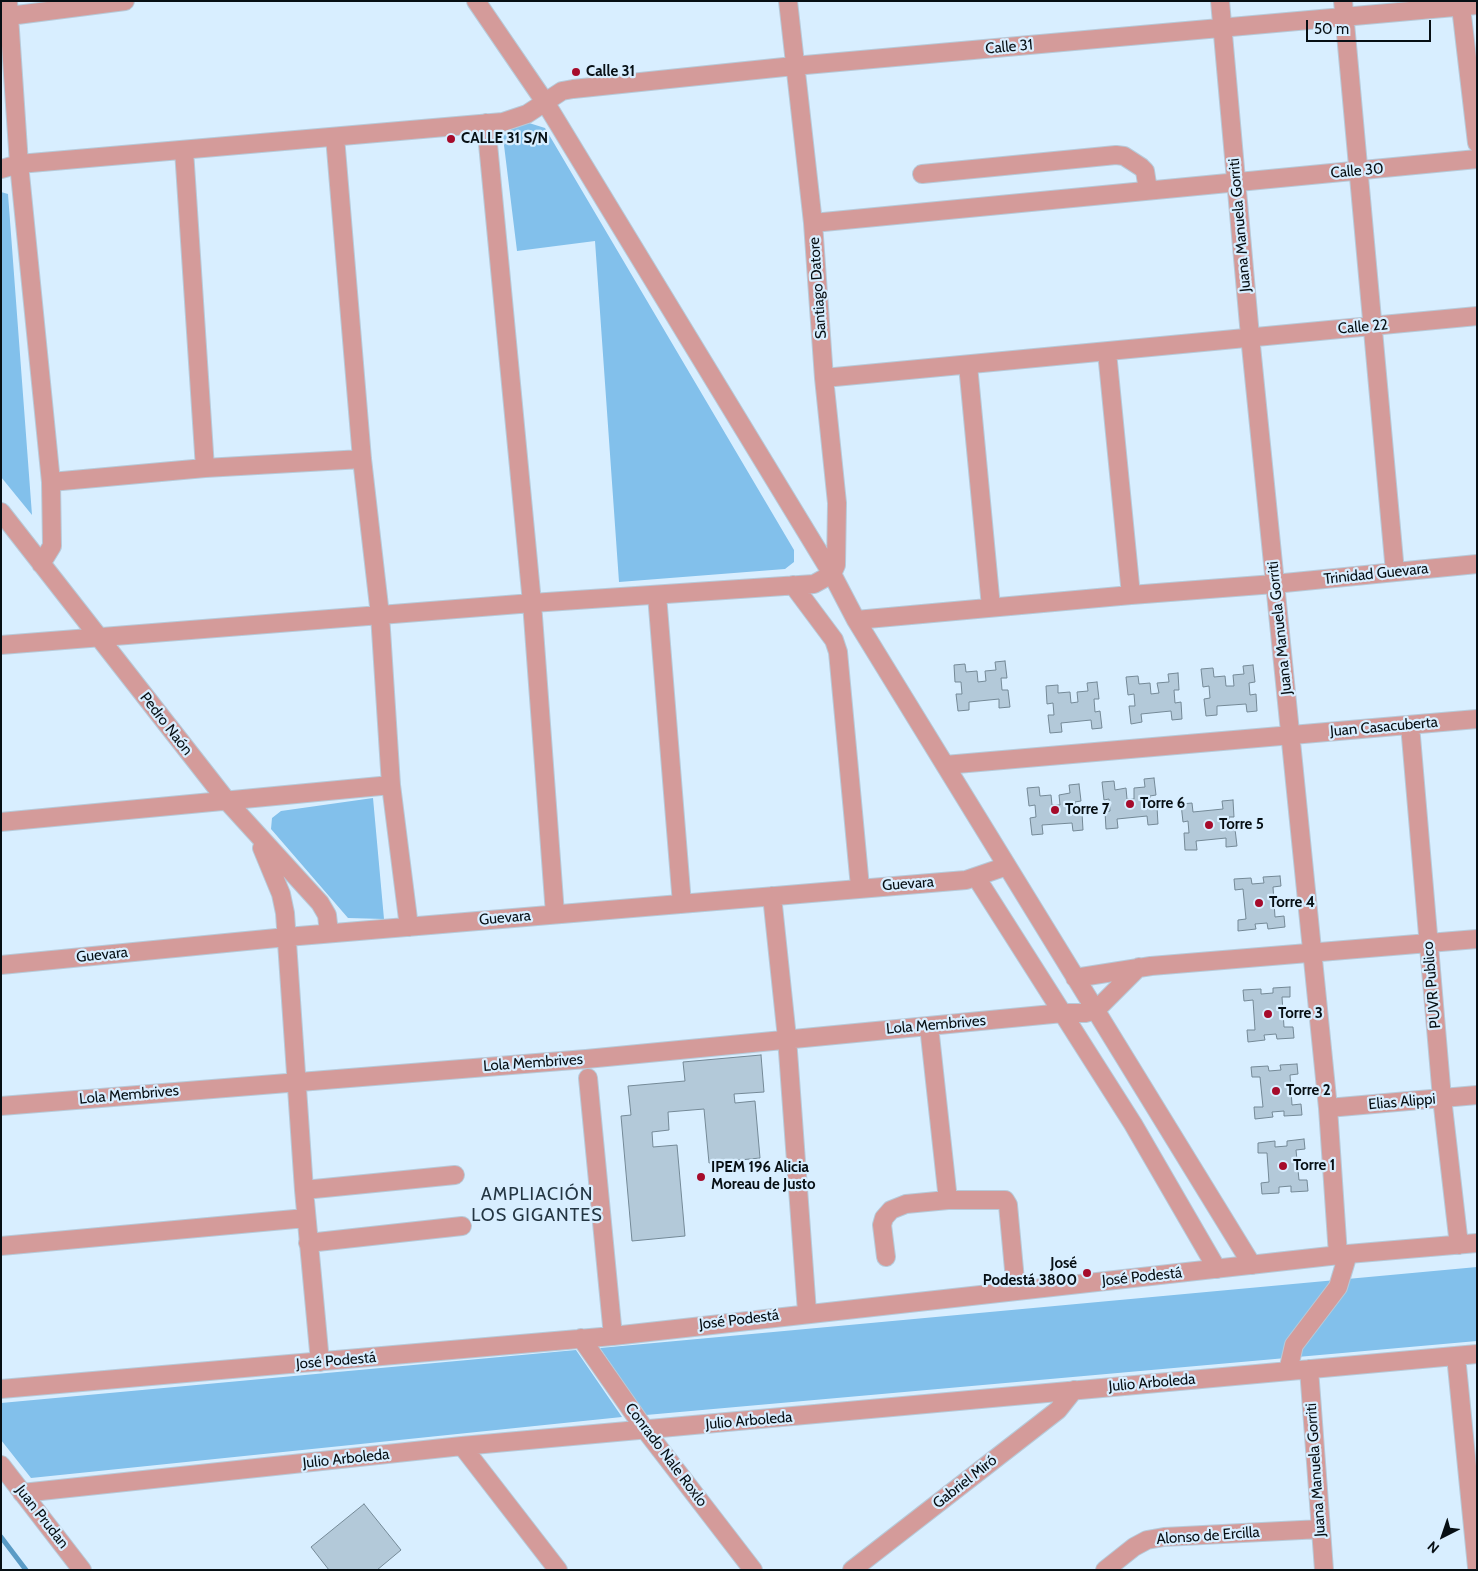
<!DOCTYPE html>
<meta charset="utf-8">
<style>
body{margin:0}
#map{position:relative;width:1478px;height:1571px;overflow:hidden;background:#d8eeff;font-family:Cabin,sans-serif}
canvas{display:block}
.frame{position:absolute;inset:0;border:2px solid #070f14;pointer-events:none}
.north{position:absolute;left:1418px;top:1511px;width:50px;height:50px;-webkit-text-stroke:4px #d8eeff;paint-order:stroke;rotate:221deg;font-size:14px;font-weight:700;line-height:20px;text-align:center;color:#070f14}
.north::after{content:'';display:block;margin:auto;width:18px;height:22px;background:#070f14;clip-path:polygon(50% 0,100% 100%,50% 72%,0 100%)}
.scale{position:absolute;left:1306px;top:20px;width:125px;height:22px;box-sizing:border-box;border:2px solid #070f14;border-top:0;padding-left:6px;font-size:15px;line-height:18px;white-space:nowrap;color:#070f14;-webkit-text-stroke:4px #d8eeff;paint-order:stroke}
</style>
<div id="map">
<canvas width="1478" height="1571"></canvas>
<div class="frame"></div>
<div class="north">N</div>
<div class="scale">50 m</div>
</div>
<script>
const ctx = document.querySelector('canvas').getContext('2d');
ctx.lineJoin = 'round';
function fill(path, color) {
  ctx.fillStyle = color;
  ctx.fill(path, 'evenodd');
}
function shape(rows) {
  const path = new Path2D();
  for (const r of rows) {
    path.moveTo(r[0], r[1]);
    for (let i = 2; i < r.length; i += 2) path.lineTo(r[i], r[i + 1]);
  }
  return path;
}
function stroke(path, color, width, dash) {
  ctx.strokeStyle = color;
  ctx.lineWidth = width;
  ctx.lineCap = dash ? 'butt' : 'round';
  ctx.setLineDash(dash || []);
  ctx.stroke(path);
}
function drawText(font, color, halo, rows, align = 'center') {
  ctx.font = font + ' Cabin,sans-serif';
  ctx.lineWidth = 4.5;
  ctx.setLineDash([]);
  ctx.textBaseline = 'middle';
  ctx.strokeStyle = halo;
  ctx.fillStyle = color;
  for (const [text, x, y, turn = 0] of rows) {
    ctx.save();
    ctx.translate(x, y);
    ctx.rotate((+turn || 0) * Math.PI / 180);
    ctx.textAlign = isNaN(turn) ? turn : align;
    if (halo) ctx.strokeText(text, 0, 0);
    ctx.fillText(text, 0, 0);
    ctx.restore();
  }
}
fill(shape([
 [529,123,545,128,794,550,794,562,785,569,619,582,595,241,517,251,503,137,509,128],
 [1,192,8,194,32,515,1,477],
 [373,798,384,919,348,918,271,829,272,818,281,811],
 [1477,1267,1477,1341,646,1415,600,1348],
 [576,1350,622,1417,31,1478,1,1440,1,1403]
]), '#82c0eb');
stroke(shape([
 [1,1537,26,1570]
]), '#5a9bc5', 5);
const building = shape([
 [1005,661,1007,678,1001,678,1002,690,1008,690,1010,707,999,708,999,699,969,702,969,710,958,711,956,694,962,694,961,682,955,682,954,665,965,664,966,672,977,671,978,682,986,681,985,671,996,670,995,662,1005,661],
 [1253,665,1255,682,1249,683,1250,695,1256,694,1257,711,1247,712,1246,704,1217,706,1217,715,1206,716,1204,699,1210,698,1209,686,1203,687,1201,669,1213,668,1214,677,1225,676,1226,686,1234,686,1233,675,1244,674,1243,666,1253,665],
 [1178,673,1179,690,1174,690,1175,703,1181,702,1182,719,1172,720,1171,711,1141,714,1142,722,1131,724,1129,706,1135,706,1134,694,1128,695,1126,677,1138,676,1139,684,1150,683,1151,694,1159,693,1157,683,1169,682,1168,674,1178,673],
 [1097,682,1099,699,1094,699,1095,712,1100,711,1102,728,1092,729,1091,720,1061,723,1062,732,1050,733,1048,715,1054,715,1053,703,1047,704,1046,686,1058,685,1058,693,1070,692,1071,703,1078,702,1077,692,1088,691,1087,683,1097,682],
 [1154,778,1156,795,1150,796,1151,808,1157,807,1158,824,1148,825,1147,816,1117,819,1118,828,1106,829,1105,812,1110,811,1109,799,1104,800,1102,782,1114,781,1115,790,1126,788,1127,799,1134,799,1134,788,1145,787,1144,779,1154,778],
 [1079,784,1081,801,1075,802,1076,814,1082,813,1083,830,1073,831,1072,823,1042,825,1043,834,1032,835,1030,818,1036,817,1035,805,1029,806,1027,788,1039,787,1040,796,1051,795,1052,805,1060,805,1059,795,1070,793,1069,785,1079,784],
 [1233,800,1234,817,1229,817,1230,830,1235,829,1237,846,1226,847,1226,838,1196,841,1197,850,1185,850,1184,833,1189,833,1188,821,1183,822,1181,804,1192,803,1193,812,1223,809,1222,801,1233,800],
 [1280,876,1281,886,1273,887,1275,917,1284,916,1285,927,1268,929,1267,923,1255,924,1256,929,1238,931,1238,920,1246,919,1243,889,1235,890,1234,879,1251,878,1252,884,1264,883,1263,877,1280,876],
 [1290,987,1290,997,1282,997,1284,1027,1293,1027,1294,1038,1277,1039,1276,1034,1264,1035,1265,1040,1248,1042,1247,1030,1255,1030,1253,1000,1244,1001,1243,990,1261,989,1261,994,1273,993,1273,988,1290,987],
 [761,1055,764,1092,734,1094,735,1103,755,1101,760,1158,709,1163,704,1109,668,1112,669,1130,652,1132,653,1147,677,1145,685,1236,632,1241,621,1116,631,1115,628,1086,685,1081,683,1062,761,1055],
 [1297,1064,1298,1074,1290,1075,1292,1105,1301,1104,1302,1115,1284,1116,1284,1111,1272,1112,1273,1117,1255,1119,1254,1107,1263,1107,1260,1077,1252,1077,1251,1067,1268,1066,1269,1071,1281,1070,1280,1065,1297,1064],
 [1304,1139,1305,1149,1296,1150,1299,1180,1307,1180,1308,1191,1291,1192,1291,1186,1279,1187,1279,1193,1262,1194,1261,1183,1269,1182,1267,1153,1258,1153,1258,1143,1275,1141,1275,1147,1287,1146,1287,1141,1304,1139],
 [364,1504,401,1550,377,1570,329,1570,311,1547,364,1504]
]);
fill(building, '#b3c9d9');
stroke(building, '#748997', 1);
const street = shape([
 [8,1,19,164,51,482,52,546,41,564],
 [476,1,545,102,832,574,856,620,1252,1265],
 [788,1,813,223,824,378,837,503,836,565,832,574],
 [1220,1,1250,336,1328,1108,1338,1255],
 [1343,1,1395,572],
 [1461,7,1477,143],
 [9,16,125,1],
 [486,123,532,603,555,914],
 [335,137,362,459,380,615,391,785,409,927],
 [184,150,205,468],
 [1,169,19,164,503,122,527,114,562,91,573,89,794,66,1477,5],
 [922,174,1116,155,1124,156,1141,167,1145,171,1148,190],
 [813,223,1477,159],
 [1107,352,1131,595],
 [968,365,991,607],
 [824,378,1477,316],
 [51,482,205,468,362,459],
 [1,512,227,801,320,903,327,915,329,933],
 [793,585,834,640,838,652,860,887],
 [657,595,682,904],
 [856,620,1131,595,1274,584,1477,564],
 [1,645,532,603,814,584,832,574],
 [1410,725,1442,1098,1459,1245],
 [945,765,1477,719],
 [1,822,391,785],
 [262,848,281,894,285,913,304,1190,320,1362],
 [976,877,1133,1124,1217,1269],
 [772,896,787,1038,807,1312],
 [1,965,287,937,966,880,1007,866],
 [1075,978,1151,966,1477,939],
 [929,1026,948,1200],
 [588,1078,613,1336],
 [1,1106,586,1059,1063,1013,1085,1013,1096,1010,1139,967],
 [1328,1108,1477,1095],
 [304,1190,455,1175],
 [308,1243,462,1226],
 [1,1246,306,1218],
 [886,1257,882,1225,884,1218,891,1210,906,1204,948,1200,1005,1200,1008,1205,1016,1291],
 [581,1338,646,1431,753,1570],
 [1456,1356,1477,1567],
 [1309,1369,1324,1570],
 [1288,1371,1294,1345,1338,1287,1348,1254],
 [1,1389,613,1336,1348,1254,1477,1243],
 [462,1446,558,1570],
 [1,1465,82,1570],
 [22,1493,462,1446,1477,1354],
 [852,1570,1058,1410,1074,1390],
 [1105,1570,1134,1547,1147,1540,1164,1537,1321,1529]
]);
stroke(street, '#b7cad9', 20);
stroke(street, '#d49b9a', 18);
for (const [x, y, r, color] of [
 [576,72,5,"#a60b2b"],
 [451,139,5,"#a60b2b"],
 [1130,804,5,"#a60b2b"],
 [1055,810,5,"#a60b2b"],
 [1209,825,5,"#a60b2b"],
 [1259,903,5,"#a60b2b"],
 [1268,1014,5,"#a60b2b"],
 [1276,1091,5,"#a60b2b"],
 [1283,1166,5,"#a60b2b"],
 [701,1177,5,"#a60b2b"],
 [1087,1273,5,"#a60b2b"]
]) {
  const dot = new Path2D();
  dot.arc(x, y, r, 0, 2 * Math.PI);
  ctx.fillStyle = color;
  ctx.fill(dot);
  stroke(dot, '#d8eeff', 2);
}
drawText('15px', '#070f14', '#d8eeff', [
 ["Calle 31",1009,47,-5],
 ["Calle 30",1357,171,-5],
 ["Juana Manuela Gorriti",1240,225,-95],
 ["Santiago Datore",818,288,-94],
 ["Calle 22",1363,327,-5],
 ["Trinidad Guevara",1376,574,-6],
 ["Juana Manuela Gorriti",1280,628,-96],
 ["Pedro Naón",166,724,52],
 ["Juan Casacuberta",1384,727,-5],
 ["Guevara",908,884,-4],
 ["Guevara",505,918,-5],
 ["Guevara",102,955,-6],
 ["PUVR Publico",1432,985,-95],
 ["Lola Membrives",936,1025,-5],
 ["Lola Membrives",533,1063,-4],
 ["Lola Membrives",129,1095,-5],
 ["Elias Alippi",1402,1102,-5],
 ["José Podestá",1142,1277,-6],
 ["José Podestá",739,1320,-7],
 ["José Podestá",336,1361,-5],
 ["Julio Arboleda",1152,1383,-5],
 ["Julio Arboleda",749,1421,-5],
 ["Conrado Nale Roxlo",666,1455,53],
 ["Julio Arboleda",346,1459,-6],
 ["Juana Manuela Gorriti",1316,1470,-94],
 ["Gabriel Miró",965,1482,-38],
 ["Juan Prudan",42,1517,52],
 ["Alonso de Ercilla",1208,1536,-4]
]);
drawText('bold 15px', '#070f14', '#d8eeff', [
 ["Calle 31",586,72],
 ["CALLE 31 S/N",461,139],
 ["Torre 6",1140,804],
 ["Torre 7",1065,810],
 ["Torre 5",1219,825],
 ["Torre 4",1269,903],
 ["Torre 3",1278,1014],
 ["Torre 2",1286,1091],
 ["Torre 1",1293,1166],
 ["IPEM 196 Alicia",711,1168],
 ["Moreau de Justo",711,1185],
 ["José",1077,1264,"right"],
 ["Podestá 3800",1077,1281,"right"]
], 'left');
ctx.letterSpacing = '1px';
drawText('18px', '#243643', '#d8eeff', [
 ["AMPLIACIÓN",537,1195],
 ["LOS GIGANTES",537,1216]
]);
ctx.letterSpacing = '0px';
</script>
